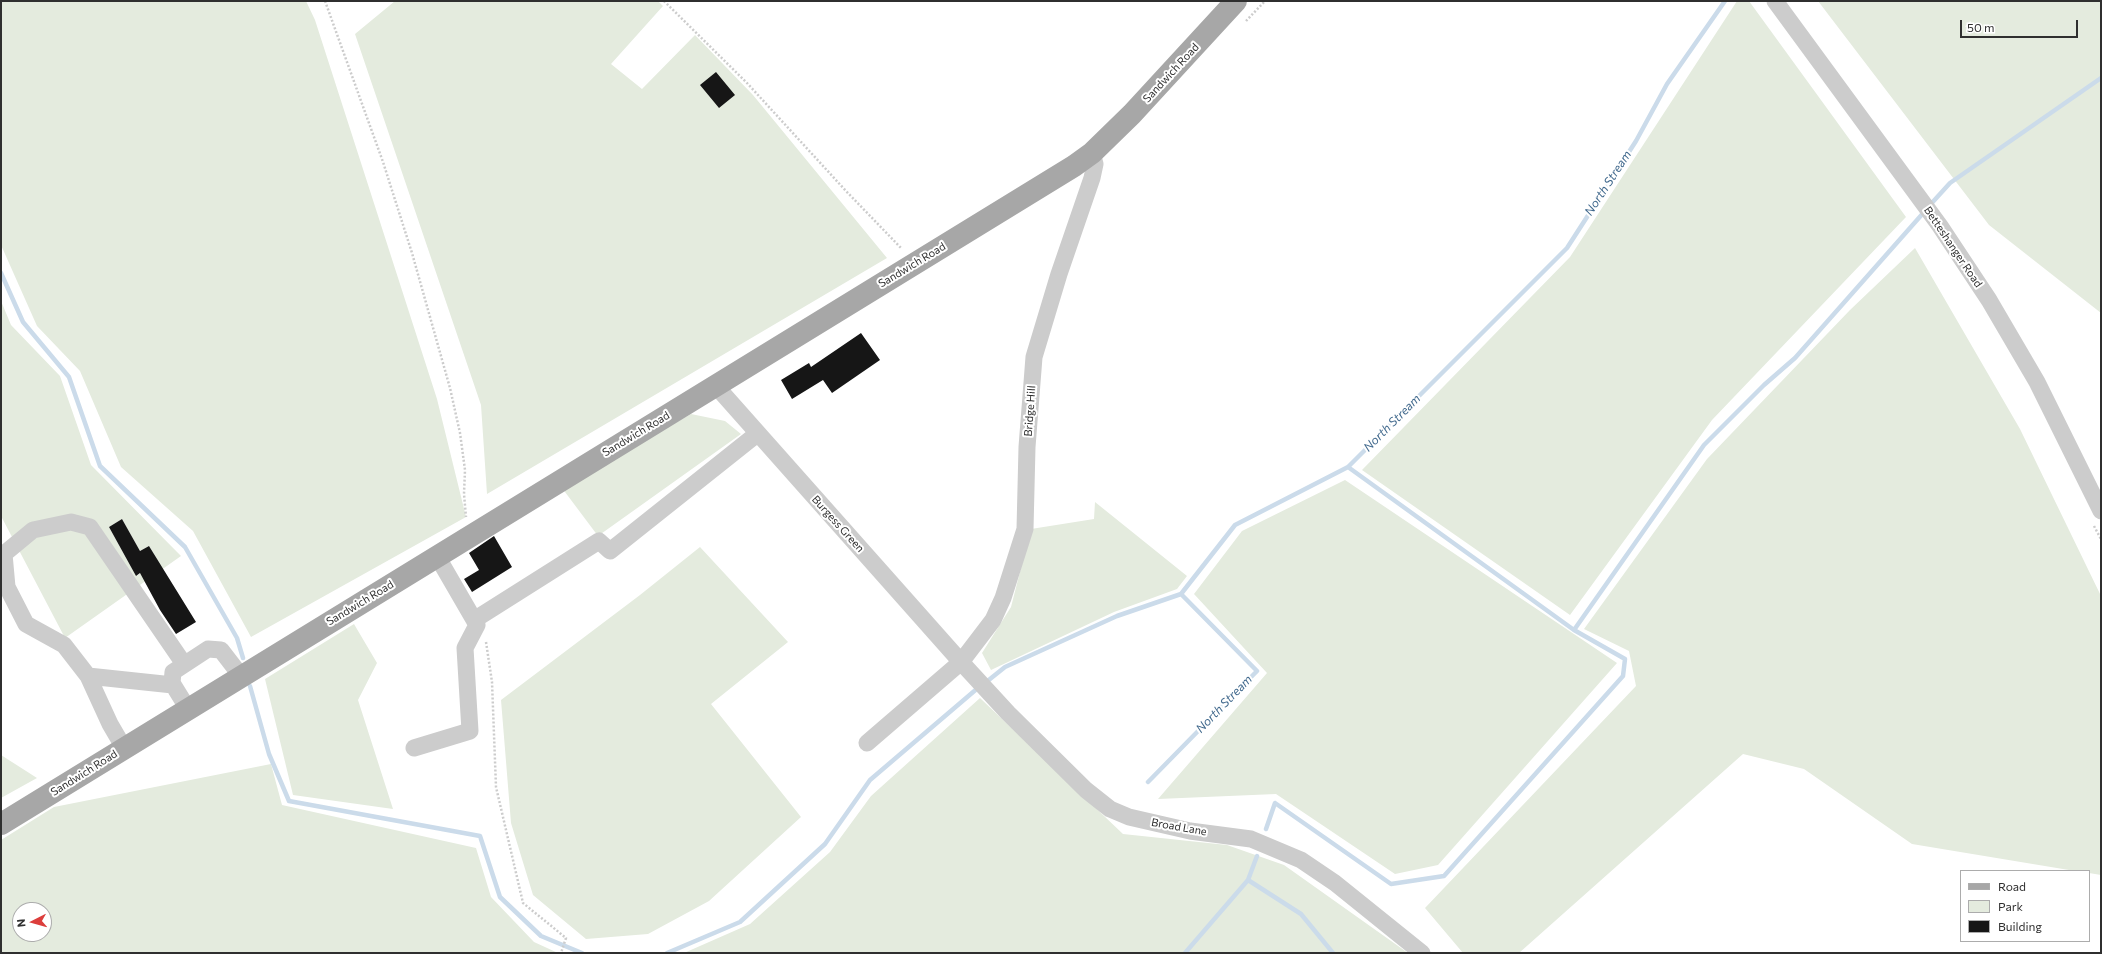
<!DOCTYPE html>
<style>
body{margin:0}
#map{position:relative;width:2102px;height:954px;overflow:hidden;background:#fff;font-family:Commissioner,sans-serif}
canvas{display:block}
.frame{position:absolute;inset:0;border:2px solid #2f2f2f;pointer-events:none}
.legend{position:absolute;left:1960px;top:870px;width:130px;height:72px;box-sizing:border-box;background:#fff;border:1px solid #acacac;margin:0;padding:5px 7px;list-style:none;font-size:12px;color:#2f2f2f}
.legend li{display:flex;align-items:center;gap:8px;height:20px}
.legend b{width:20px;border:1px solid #acacac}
.north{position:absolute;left:12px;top:902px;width:40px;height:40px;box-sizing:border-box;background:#fff;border:1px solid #acacac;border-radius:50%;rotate:264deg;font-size:11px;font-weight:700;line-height:16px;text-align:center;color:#2f2f2f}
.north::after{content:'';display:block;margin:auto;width:14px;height:18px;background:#dc3e3c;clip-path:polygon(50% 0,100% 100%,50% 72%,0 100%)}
.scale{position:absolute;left:1960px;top:20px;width:118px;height:18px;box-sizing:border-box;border:2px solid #2f2f2f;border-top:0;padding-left:5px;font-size:12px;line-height:14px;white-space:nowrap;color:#2f2f2f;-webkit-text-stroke:3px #fff;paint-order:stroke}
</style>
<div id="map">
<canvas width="2102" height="954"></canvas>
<div class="frame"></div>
<ul class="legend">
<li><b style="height:5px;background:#a7a7a7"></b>Road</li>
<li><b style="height:11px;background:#e4ebde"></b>Park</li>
<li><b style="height:11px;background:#161616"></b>Building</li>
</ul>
<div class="north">N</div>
<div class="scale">50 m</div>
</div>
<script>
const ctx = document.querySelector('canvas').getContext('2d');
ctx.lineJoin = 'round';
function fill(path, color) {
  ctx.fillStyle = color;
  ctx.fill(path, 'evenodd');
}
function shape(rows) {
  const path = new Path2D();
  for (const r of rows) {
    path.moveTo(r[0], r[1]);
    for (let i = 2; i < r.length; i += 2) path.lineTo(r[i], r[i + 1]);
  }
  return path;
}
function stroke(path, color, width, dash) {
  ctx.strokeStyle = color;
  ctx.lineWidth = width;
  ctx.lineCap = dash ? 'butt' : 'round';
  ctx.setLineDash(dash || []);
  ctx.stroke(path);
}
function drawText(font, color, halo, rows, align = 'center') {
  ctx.font = font + ' Commissioner,sans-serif';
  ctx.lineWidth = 4;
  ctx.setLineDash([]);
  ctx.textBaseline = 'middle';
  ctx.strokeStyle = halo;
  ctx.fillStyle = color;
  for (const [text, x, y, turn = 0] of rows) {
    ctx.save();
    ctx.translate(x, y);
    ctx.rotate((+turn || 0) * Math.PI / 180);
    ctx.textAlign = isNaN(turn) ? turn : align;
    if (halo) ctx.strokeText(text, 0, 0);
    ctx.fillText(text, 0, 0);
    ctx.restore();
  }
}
fill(shape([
 [1,1,306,1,315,20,437,399,466,517,251,637,193,531,121,467,80,371,37,326,1,245],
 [395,1,658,1,663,6,611,64,642,89,695,35,753,95,887,258,487,494,481,405,355,34],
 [1737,1,1749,1,1906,217,1712,420,1570,615,1362,470,1570,257],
 [1818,1,2101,1,2101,313,1989,225],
 [1915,248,2020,429,2101,596,2101,875,2089,873,2089,871,2075,871,1912,844,1804,769,1743,754,1519,953,1463,953,1425,908,1636,686,1629,651,1584,629,1707,459,1850,310],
 [1,301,11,325,60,376,91,465,181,556,65,638,1,516],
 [122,519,140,551,149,546,159,563,136,576,109,527],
 [691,414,725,421,741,434,598,536,562,488],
 [1345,480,1617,663,1438,865,1395,874,1276,794,1158,799,1267,673,1194,594,1242,531],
 [1095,502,1187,576,1177,589,1114,612,991,670,982,653,1011,607,1031,529,1094,519],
 [700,547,788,642,711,704,801,817,709,901,648,934,586,939,533,895,511,823,501,700,640,595],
 [354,624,377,663,358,700,393,809,293,795,265,679],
 [980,698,1123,834,1227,845,1284,865,1408,953,684,953,750,924,830,852,871,796],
 [1,755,37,778,1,798],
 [271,764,282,805,476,848,491,897,534,942,558,953,1,953,1,840,54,807],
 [20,910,44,910,44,934,20,934]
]), '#e4ebde');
stroke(shape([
 [1930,205,1950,183,2101,78],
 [1,273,23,322,69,377,100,466,185,547,237,638,243,658],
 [1348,467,1574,630,1704,445,1764,385,1795,358,1925,211],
 [1181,594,1235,525,1348,467,1567,248,1636,141,1667,84,1725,1],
 [985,683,1005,667,1117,616,1181,594],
 [250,686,269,754,289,801,480,836,500,897,541,936,582,953],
 [1148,782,1257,671,1181,594],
 [1266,829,1275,803,1391,884,1444,876,1623,676,1625,659,1574,630],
 [1248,880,1257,856],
 [667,953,740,922,825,844,870,780,979,687],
 [1185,953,1248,880,1301,914,1333,953]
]), '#cbdbea', 4.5);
fill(shape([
 [716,72,735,95,719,108,700,85],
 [861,333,880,360,832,393,823,380,792,399,781,380,809,363,811,367],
 [122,519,140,551,149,546,196,622,176,634,160,610,140,573,136,576,109,527],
 [494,536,512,567,472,592,464,579,479,570,469,553]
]), '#161616');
stroke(shape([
 [325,1,383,162,412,253,450,388,460,433,465,470,464,494,466,517],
 [664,1,747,83,846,191,902,249],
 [1246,21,1265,1],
 [2094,526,2101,539],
 [486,642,492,682,496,787,523,903,566,938,561,953]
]), '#ccc', 2.5, [2, 2]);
stroke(shape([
 [1775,1,1940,226,1989,300,2037,382,2101,511],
 [716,386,961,662,1008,713,1086,790,1110,809,1129,817,1190,831,1251,839,1301,860,1335,883,1422,953],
 [474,620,599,541,610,551,757,434],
 [88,676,110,724,124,748],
 [173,685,88,676,64,645,26,624,7,587,4,554,33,530,71,522,90,527,184,664],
 [188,709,172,683,173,672,208,649,221,650,241,676],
 [867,743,961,662,993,620,1003,598,1025,529,1027,447,1034,357,1059,274,1092,178,1095,164,1092,153],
 [414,748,470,731,465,648,477,625,437,556]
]), '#ccc', 17);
stroke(shape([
 [1,824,1074,166,1092,153,1132,114,1236,1]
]), '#a7a7a7', 22);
drawText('11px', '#2f2f2f', '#fff', [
 ["Sandwich Road",1171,73,-47],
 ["Betteshanger Road",1953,247,56],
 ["Sandwich Road",912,265,-31],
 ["Bridge Hill",1030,411,-86],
 ["Sandwich Road",636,434,-31],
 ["Burgess Green",838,524,48],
 ["Sandwich Road",360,603,-31],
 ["Sandwich Road",84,773,-32],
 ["Broad Lane",1179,827,10]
]);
drawText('italic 12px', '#41698d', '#fff', [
 ["North Stream",1608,183,-57],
 ["North Stream",1392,423,-45],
 ["North Stream",1224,704,-46]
]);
</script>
